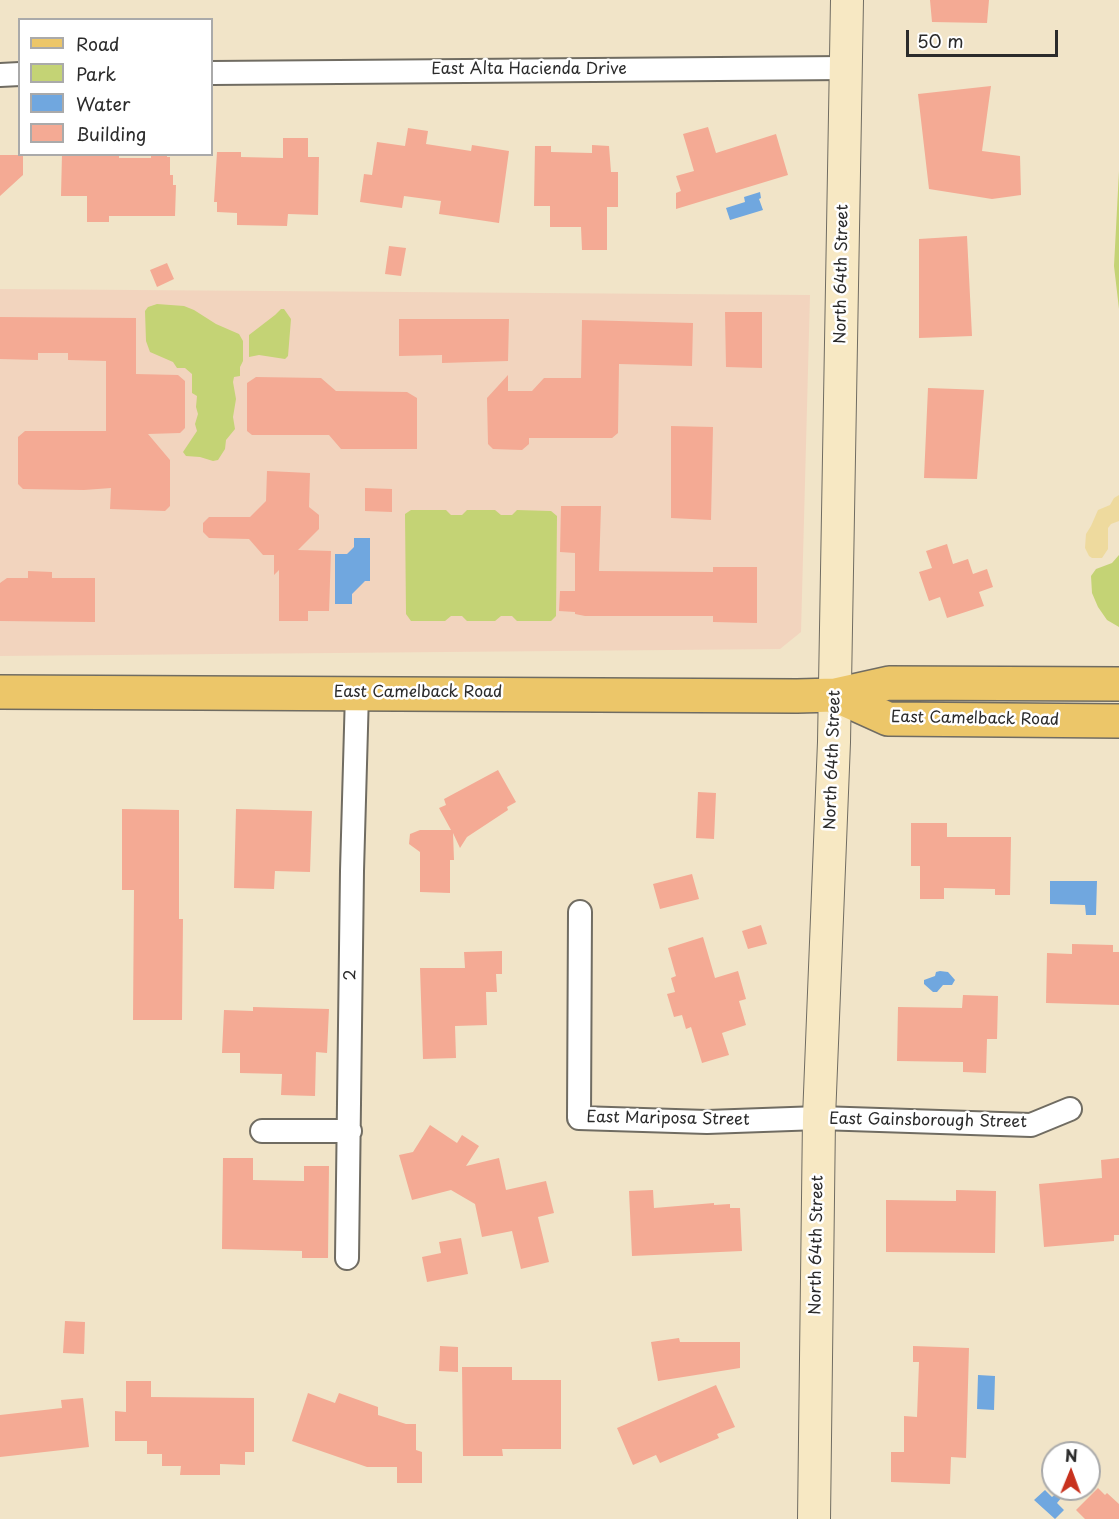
<!DOCTYPE html>
<style>
body{margin:0}
#map{position:relative;width:1119px;height:1519px;overflow:hidden;background:#f1e4c8;font-family:"Playpen Sans",sans-serif}
canvas{display:block}
.legend{position:absolute;left:18px;top:18px;width:195px;height:138px;box-sizing:border-box;background:#fff;border:2px solid #aaa;margin:0;padding:8px 10px;list-style:none;font-size:18px;color:#2b2b2b}
.legend li{display:flex;align-items:center;gap:12px;height:30px}
.legend b{width:30px;border:2px solid #aaa}
.north{position:absolute;left:1041px;top:1441px;width:60px;height:60px;box-sizing:border-box;background:#fff;border:2px solid #aaa;border-radius:50%;rotate:1deg;font-size:16px;font-weight:700;line-height:24px;text-align:center;color:#2b2b2b}
.north::after{content:'';display:block;margin:auto;width:21px;height:27px;background:#c8321e;clip-path:polygon(50% 0,100% 100%,50% 72%,0 100%)}
.scale{position:absolute;left:906px;top:30px;width:152px;height:27px;box-sizing:border-box;border:3px solid #2b2b2b;border-top:0;padding-left:8px;font-size:18px;line-height:21px;white-space:nowrap;color:#2b2b2b;-webkit-text-stroke:4px #fff;paint-order:stroke}
</style>
<div id="map">
<canvas width="1119" height="1519"></canvas>
<ul class="legend">
<li><b style="height:8px;background:#ecc669"></b>Road</li>
<li><b style="height:16px;background:#c4d375"></b>Park</li>
<li><b style="height:16px;background:#70a7df"></b>Water</li>
<li><b style="height:16px;background:#f4aa94"></b>Building</li>
</ul>
<div class="north">N</div>
<div class="scale">50 m</div>
</div>
<script>
const ctx = document.querySelector('canvas').getContext('2d');
ctx.lineJoin = 'round';
function fill(path, color) {
  ctx.fillStyle = color;
  ctx.fill(path, 'evenodd');
}
function shape(rows) {
  const path = new Path2D();
  for (const r of rows) {
    path.moveTo(r[0], r[1]);
    for (let i = 2; i < r.length; i += 2) path.lineTo(r[i], r[i + 1]);
  }
  return path;
}
function stroke(path, color, width, dash) {
  ctx.strokeStyle = color;
  ctx.lineWidth = width;
  ctx.lineCap = dash ? 'butt' : 'round';
  ctx.setLineDash(dash || []);
  ctx.stroke(path);
}
function drawText(font, color, halo, rows, align = 'center') {
  ctx.font = font + ' "Playpen Sans",sans-serif';
  ctx.lineWidth = 5;
  ctx.setLineDash([]);
  ctx.textBaseline = 'middle';
  ctx.strokeStyle = halo;
  ctx.fillStyle = color;
  for (const [text, x, y, turn = 0] of rows) {
    ctx.save();
    ctx.translate(x, y);
    ctx.rotate((+turn || 0) * Math.PI / 180);
    ctx.textAlign = isNaN(turn) ? turn : align;
    if (halo) ctx.strokeText(text, 0, 0);
    ctx.fillText(text, 0, 0);
    ctx.restore();
  }
}
fill(shape([
 [0,289,810,295,801,632,780,649,0,656]
]), '#f2d4be');
fill(shape([
 [1119,171,1119,309,1114,266],
 [157,304,184,306,194,310,216,324,239,334,243,341,243,361,240,367,240,376,234,377,233,382,236,399,233,417,235,429,226,440,225,449,218,460,213,461,200,457,186,456,183,452,197,431,195,424,198,414,196,407,197,396,192,393,192,374,185,368,177,368,173,362,150,352,146,341,145,311,148,307],
 [281,309,284,309,291,319,288,356,285,359,259,355,249,357,249,335,275,315],
 [411,510,446,510,451,515,462,515,467,510,495,510,501,515,512,515,517,510,551,511,557,516,556,616,551,621,517,621,512,616,501,616,495,621,467,621,462,616,451,616,445,621,411,621,406,614,405,514],
 [1119,555,1119,627,1107,620,1098,607,1092,593,1091,576,1096,569,1112,563]
]), '#c4d375');
fill(shape([
 [1119,495,1119,521,1111,524,1108,528,1108,549,1102,558,1092,558,1089,556,1085,548,1086,534,1091,526,1098,510,1110,505,1114,498]
]), '#eeda9e');
fill(shape([
 [760,192,761,198,759,199,763,210,730,220,726,208,745,202,744,197],
 [354,538,370,538,370,581,365,581,352,594,352,604,335,604,335,554,347,554,354,547],
 [1050,881,1097,881,1096,915,1086,915,1085,905,1050,904],
 [940,971,948,972,955,980,952,985,943,985,937,992,933,992,924,984,924,980,935,976,936,972],
 [978,1375,995,1376,994,1410,977,1409],
 [1045,1490,1052,1497,1057,1493,1062,1497,1057,1503,1064,1510,1055,1519,1034,1500]
]), '#70a7df');
fill(shape([
 [930,0,989,0,987,23,932,22],
 [991,86,982,151,1020,156,1021,195,992,199,929,189,918,94],
 [708,127,716,153,776,134,788,175,676,209,676,193,681,191,676,176,694,171,683,134],
 [408,128,428,131,426,144,471,151,472,145,509,151,499,223,439,214,441,201,404,196,402,208,360,202,364,174,372,175,377,142,405,146],
 [283,138,308,138,308,157,319,157,318,215,288,214,287,226,237,225,237,213,217,212,217,202,214,202,217,152,241,152,241,157,283,158],
 [592,145,609,146,611,172,618,172,618,207,607,207,607,250,582,250,581,227,550,227,550,206,534,206,535,146,551,146,551,152,592,153],
 [62,154,119,154,119,158,151,158,151,154,167,154,167,157,170,157,170,175,173,175,173,185,176,185,175,216,109,216,109,222,87,222,87,196,61,196],
 [0,155,23,155,23,175,0,196],
 [967,236,972,336,919,338,919,239],
 [389,246,406,248,401,276,385,274],
 [167,263,174,279,157,287,150,270],
 [725,312,762,312,762,368,726,367],
 [0,317,136,318,136,374,178,375,185,381,185,428,180,433,148,434,170,460,170,506,165,511,110,509,111,488,84,490,23,489,18,484,18,437,25,431,106,431,106,361,68,360,68,353,38,353,38,360,0,359],
 [399,319,509,319,508,361,442,363,442,355,399,356],
 [582,320,693,323,692,366,619,364,618,433,612,438,529,438,529,444,522,450,493,449,488,444,487,398,508,375,508,391,532,391,544,378,581,378],
 [256,377,321,378,336,391,407,392,417,398,417,449,341,449,329,435,252,435,247,431,247,383],
 [928,388,984,390,977,479,924,478],
 [671,426,713,427,711,520,671,518],
 [267,471,310,473,309,507,319,515,319,529,298,550,331,551,329,611,308,611,308,621,279,621,279,570,274,575,274,555,263,555,249,539,209,538,203,532,203,523,209,517,250,517,266,501],
 [365,488,392,489,392,512,365,511],
 [561,506,601,506,599,571,713,572,713,567,757,567,757,623,713,622,713,616,585,616,575,614,575,612,559,611,560,591,575,591,575,553,560,552],
 [947,544,953,564,968,559,973,574,987,569,993,587,979,592,984,606,947,618,940,597,929,601,919,572,932,568,926,551],
 [28,571,52,572,52,578,95,578,95,622,0,621,0,583,7,578,28,578],
 [498,770,516,802,507,807,508,810,467,837,460,848,453,833,454,860,450,860,450,893,420,892,420,852,409,844,410,834,420,830,451,830,439,808,446,805,444,799],
 [698,792,716,793,714,839,696,838],
 [122,809,179,810,179,919,183,919,182,1020,133,1020,134,890,122,890],
 [236,809,312,811,310,872,275,871,274,889,234,888],
 [911,823,947,823,947,837,1011,837,1010,895,995,895,995,889,944,888,944,899,920,899,920,866,911,866],
 [692,874,699,899,660,909,653,884],
 [761,925,767,944,748,949,742,931],
 [703,937,715,978,738,971,746,999,739,1001,746,1025,722,1033,729,1055,702,1063,691,1027,686,1029,682,1015,674,1017,667,994,675,992,671,978,676,976,668,948],
 [1072,944,1113,945,1113,952,1119,952,1119,1005,1046,1003,1047,953,1072,954],
 [502,951,502,974,496,974,497,992,486,992,487,1025,455,1026,456,1058,423,1059,420,968,465,968,464,952],
 [963,995,998,996,997,1039,987,1039,986,1073,963,1072,963,1062,897,1061,898,1007,962,1008],
 [253,1007,329,1009,327,1053,316,1052,315,1096,281,1095,282,1074,240,1073,240,1053,222,1053,224,1010,253,1011],
 [430,1125,457,1143,462,1135,479,1146,466,1166,499,1158,506,1190,546,1181,554,1213,538,1217,549,1262,521,1269,512,1231,482,1237,475,1204,451,1190,412,1200,399,1155,413,1152],
 [223,1158,253,1158,253,1180,304,1181,304,1166,329,1166,328,1258,302,1258,302,1251,222,1249],
 [1119,1158,1119,1235,1114,1235,1114,1241,1044,1247,1039,1184,1102,1178,1101,1160],
 [653,1190,654,1208,714,1203,714,1205,730,1204,730,1208,740,1208,742,1251,632,1256,629,1191],
 [956,1190,996,1191,995,1253,886,1252,886,1200,956,1201],
 [461,1238,468,1274,427,1282,422,1257,441,1253,439,1242],
 [65,1321,85,1322,84,1354,63,1353],
 [679,1338,680,1342,740,1342,740,1368,658,1381,651,1342],
 [440,1346,458,1347,458,1372,439,1371],
 [913,1346,969,1348,966,1458,951,1457,950,1484,891,1482,891,1452,904,1452,904,1416,917,1417,919,1362,913,1362],
 [462,1367,512,1367,512,1380,561,1380,561,1449,502,1449,503,1456,463,1456],
 [126,1381,151,1381,151,1397,254,1398,254,1452,245,1452,245,1465,220,1464,220,1475,180,1475,181,1466,162,1466,162,1454,147,1454,147,1441,115,1441,115,1411,126,1412],
 [716,1385,735,1427,717,1434,719,1438,660,1463,656,1455,633,1465,617,1428],
 [308,1393,335,1403,339,1393,378,1407,378,1415,406,1424,416,1424,416,1450,422,1452,422,1483,397,1483,397,1467,367,1467,292,1441],
 [83,1398,89,1447,0,1457,0,1415,62,1408,61,1400],
 [1098,1488,1105,1495,1107,1493,1119,1504,1119,1519,1085,1519,1076,1510]
]), '#f4aa94');
const street = shape([
 [212,73,846,68],
 [0,75,20,74],
 [580,912,579,1118,707,1122,819,1118,1031,1125,1070,1109],
 [262,1131,350,1131],
 [347,1258,352,871,357,693]
]);
const secondary = shape([
 [814,1519,819,1118,834,742,847,0]
]);
const primary = shape([
 [0,692,797,696,835,695,889,683,1119,684],
 [835,695,888,719,1119,721]
]);
stroke(street, '#706c62', 26);
stroke(secondary, '#706c62', 34);
stroke(primary, '#706c62', 36);
stroke(street, '#fff', 22);
stroke(secondary, '#f7e8c3', 32);
stroke(primary, '#ecc669', 33);
drawText('16px', '#2b2b2b', '#fff', [
 ["East Alta Hacienda Drive",529,70],
 ["North 64th Street",842,274,-89],
 ["East Camelback Road",418,693],
 ["East Camelback Road",975,719,1],
 ["North 64th Street",833,760,-88],
 ["2",351,975,-89],
 ["East Mariposa Street",668,1119,1],
 ["East Gainsborough Street",928,1121,1],
 ["North 64th Street",817,1245,-89]
]);
</script>
